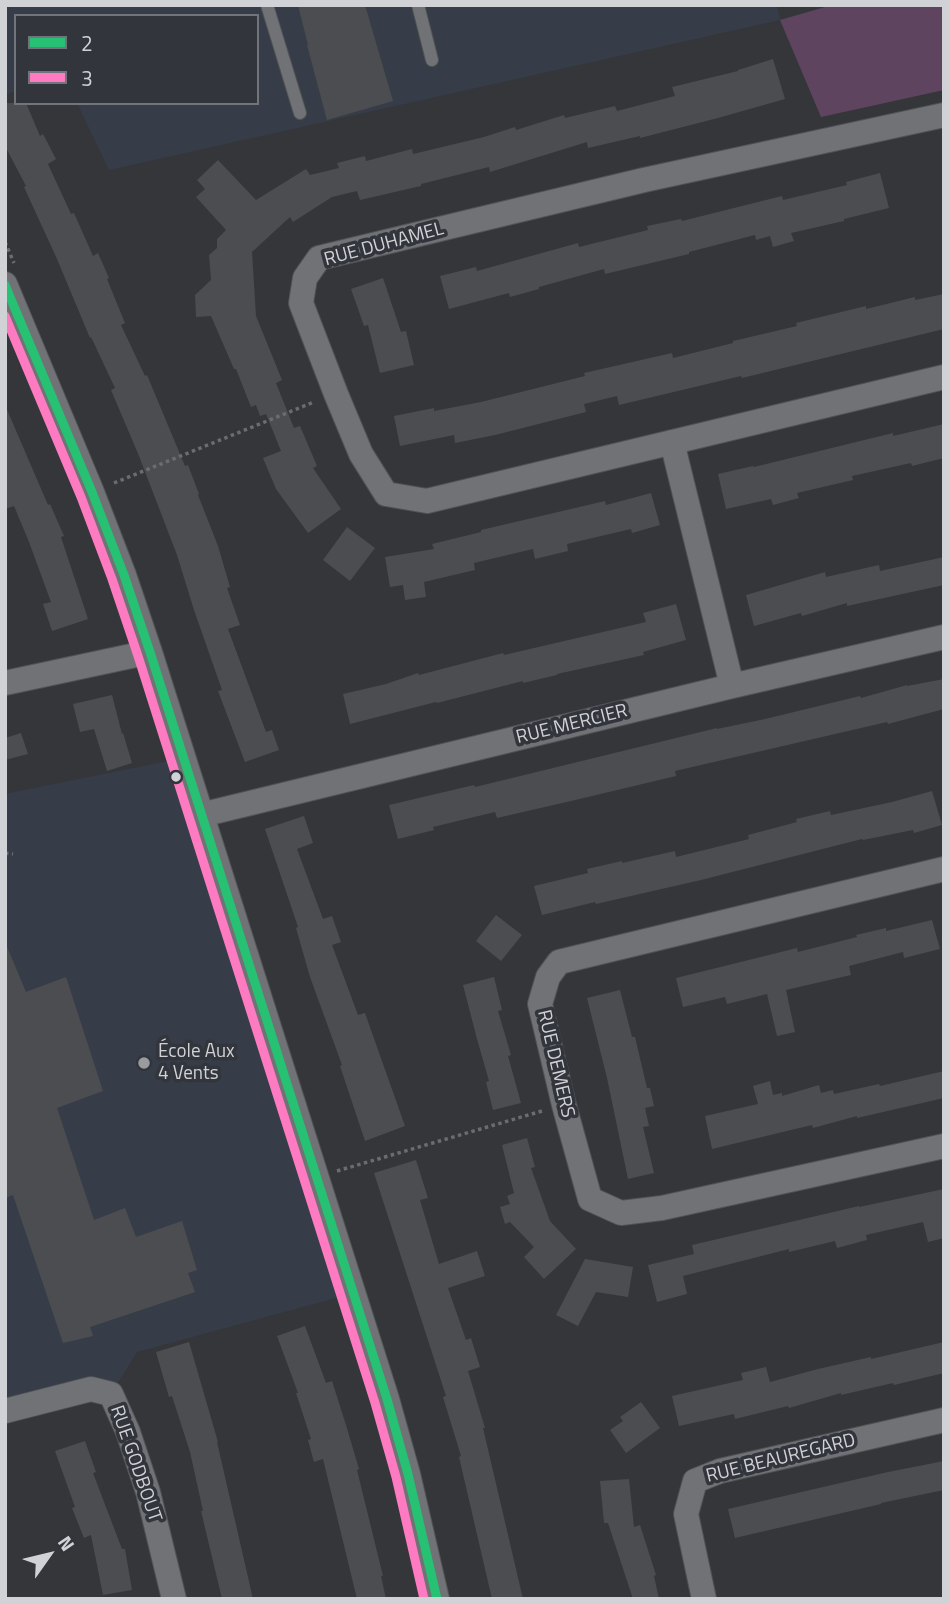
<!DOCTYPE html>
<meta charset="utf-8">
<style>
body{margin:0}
#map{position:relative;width:949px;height:1604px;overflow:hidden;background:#34363a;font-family:"Titillium Web",sans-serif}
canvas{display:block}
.frame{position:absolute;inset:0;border:7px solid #d0d2d6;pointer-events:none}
.legend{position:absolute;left:14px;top:14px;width:245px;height:91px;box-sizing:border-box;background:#32353c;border:2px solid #71747a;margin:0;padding:9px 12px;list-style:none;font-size:21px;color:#d0d2d6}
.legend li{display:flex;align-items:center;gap:14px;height:35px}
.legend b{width:35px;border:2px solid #71747a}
.north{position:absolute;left:14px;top:1520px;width:70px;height:70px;-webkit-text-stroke:5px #32353c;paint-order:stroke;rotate:56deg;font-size:19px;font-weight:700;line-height:28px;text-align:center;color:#d0d2d6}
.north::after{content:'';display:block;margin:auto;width:24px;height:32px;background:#d0d2d6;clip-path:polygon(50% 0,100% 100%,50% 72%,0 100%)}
</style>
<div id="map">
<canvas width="949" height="1604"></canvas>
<div class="frame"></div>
<ul class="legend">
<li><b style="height:9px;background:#26c172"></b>2</li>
<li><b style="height:9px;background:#fe7ac1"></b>3</li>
</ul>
<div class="north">N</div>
</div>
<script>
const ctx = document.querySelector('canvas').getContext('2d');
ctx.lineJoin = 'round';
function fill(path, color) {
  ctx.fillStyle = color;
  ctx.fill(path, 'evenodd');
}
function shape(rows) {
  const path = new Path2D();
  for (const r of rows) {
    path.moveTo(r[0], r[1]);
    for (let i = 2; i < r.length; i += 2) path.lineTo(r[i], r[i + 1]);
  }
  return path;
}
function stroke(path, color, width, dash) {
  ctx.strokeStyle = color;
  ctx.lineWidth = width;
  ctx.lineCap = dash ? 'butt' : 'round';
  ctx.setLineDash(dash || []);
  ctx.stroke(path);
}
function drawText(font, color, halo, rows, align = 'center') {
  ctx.font = font + ' "Titillium Web",sans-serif';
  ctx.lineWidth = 7;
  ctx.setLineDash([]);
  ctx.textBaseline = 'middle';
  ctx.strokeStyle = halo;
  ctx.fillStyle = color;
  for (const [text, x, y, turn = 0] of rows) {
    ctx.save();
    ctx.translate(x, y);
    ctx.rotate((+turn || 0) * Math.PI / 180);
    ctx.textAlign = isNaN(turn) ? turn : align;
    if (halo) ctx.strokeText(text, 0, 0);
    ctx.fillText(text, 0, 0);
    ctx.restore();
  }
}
fill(shape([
 [5,5,777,5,780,20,109,170,77,103,257,103,257,16,16,16,16,91,5,95],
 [183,758,354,1293,137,1352,111,1394,5,1410,5,794]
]), '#373d48');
fill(shape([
 [832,5,944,5,944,90,821,117,780,20]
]), '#5f4460');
fill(shape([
 [298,5,365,5,393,101,327,120,307,45,308,45],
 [773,59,785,99,718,118,640,138,640,136,588,148,587,142,490,172,489,167,421,184,421,186,360,200,357,191,332,197,293,222,290,217,252,252,256,316,282,380,276,383,294,428,300,426,317,466,313,468,341,509,308,533,276,489,263,458,281,451,266,414,260,416,256,405,251,407,236,369,234,369,211,316,196,317,195,295,211,280,209,255,217,248,217,239,226,230,196,197,205,189,197,180,218,160,256,200,306,169,310,175,339,168,337,163,365,156,366,161,412,149,413,154,484,137,515,127,516,130,564,115,565,118,615,106,617,111,675,96,672,87,738,71,738,70],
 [5,103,26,103,40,136,43,134,56,159,48,164,71,214,74,213,93,256,98,253,109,278,107,279,125,323,121,325,145,376,147,375,185,466,188,465,199,494,198,495,218,546,230,587,227,588,240,625,228,629,266,732,272,730,279,750,245,762,218,691,222,690,194,610,177,555,139,456,111,390,115,388,91,337,90,338,57,259,24,187,26,186,5,146],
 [880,173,889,208,844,219,844,221,791,233,794,241,773,247,770,236,756,240,755,235,689,252,689,254,605,274,604,269,539,287,539,289,510,297,509,293,449,309,440,276,476,267,477,271,578,243,579,247,648,230,647,226,681,219,682,221,782,196,783,200,847,185,846,182],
 [383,278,401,332,406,331,414,365,380,373,368,325,364,326,351,289],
 [944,294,944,329,742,378,741,376,619,405,617,396,584,404,586,412,495,435,455,443,454,435,400,446,394,416,434,408,434,411,481,402,585,376,584,373,672,353,673,358,733,343,733,341,797,326,796,323,866,306,866,309,915,297,915,300],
 [5,405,48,505,50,504,64,536,61,537,88,619,52,631,43,604,51,602,29,542,14,506,5,509],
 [944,424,944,458,912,466,911,463,852,476,853,480,797,493,799,498,773,505,771,499,726,509,718,474,753,466,754,467,893,433,893,436],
 [651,493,660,525,632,533,631,529,567,544,568,551,535,559,533,549,474,563,475,570,424,582,426,597,405,600,403,585,390,587,385,557,434,549,432,544,481,532,481,530,605,501,606,505],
 [347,527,375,548,350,581,323,560],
 [944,557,944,585,847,606,847,603,802,616,801,613,754,626,746,595,825,572,826,577,879,565,880,571],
 [676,604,686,640,643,652,644,655,557,674,557,675,523,683,523,681,437,703,436,702,350,724,343,694,386,684,418,673,419,675,503,653,504,655,646,622,643,613],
 [944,679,944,709,888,724,887,722,675,771,676,776,571,801,497,818,495,812,433,827,434,830,398,839,389,805,474,785,475,787,717,728,717,729,765,719,860,696,861,698,907,685,907,686],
 [112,695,122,734,123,733,132,763,107,771,94,729,80,732,73,704],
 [21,733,28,754,5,760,5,738],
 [932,791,942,825,914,833,913,830,863,840,862,839,701,880,596,904,595,902,542,915,534,886,588,873,587,869,622,861,622,863,675,851,676,857,749,839,748,835,797,822,796,819,830,811,831,815,892,802],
 [304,816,313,843,297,849,323,919,332,916,341,942,332,945,358,1015,365,1013,405,1126,365,1141,340,1066,342,1065,310,977,296,928,298,927,265,829],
 [496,915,522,935,501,961,476,941],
 [932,920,940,949,904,958,903,952,849,966,851,975,786,990,795,1032,777,1036,767,994,727,1004,725,997,683,1007,676,978,797,948,798,952,857,937,856,935,886,928,886,931],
 [5,942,26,992,66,977,103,1091,57,1108,94,1220,125,1208,136,1237,182,1221,197,1270,188,1273,195,1292,90,1327,93,1336,63,1343,13,1195,5,1198],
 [494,977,502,1010,498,1011,511,1055,508,1056,521,1103,493,1110,486,1082,489,1081,477,1039,463,985],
 [620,990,632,1037,635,1037,647,1088,650,1088,654,1106,645,1108,649,1126,643,1127,654,1173,628,1179,607,1078,587,998],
 [944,1071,944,1098,857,1118,857,1116,813,1128,812,1125,712,1149,705,1116,758,1104,753,1086,770,1081,773,1095,782,1093,782,1096,819,1085,821,1093,833,1090,834,1094,879,1084,880,1086],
 [527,1138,535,1167,531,1168,550,1221,576,1249,544,1279,524,1257,534,1247,510,1222,505,1224,500,1207,510,1204,507,1196,514,1193,502,1145],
 [416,1160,428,1198,420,1200,439,1264,477,1251,485,1276,448,1288,466,1340,471,1338,480,1367,468,1371,485,1428,483,1428,523,1599,492,1599,459,1457,461,1456,443,1397,446,1396,374,1173],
 [944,1189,944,1238,928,1242,923,1222,866,1235,867,1240,837,1248,835,1241,789,1252,789,1249,683,1276,687,1294,657,1302,648,1265,694,1254,692,1245,859,1206,859,1207],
 [585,1259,633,1267,628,1297,596,1292,578,1326,556,1315],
 [305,1326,326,1383,332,1381,346,1425,359,1469,357,1470,383,1576,381,1576,386,1599,357,1599,323,1459,314,1462,308,1440,311,1439,296,1393,298,1393,277,1336],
 [189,1342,218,1442,217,1442,253,1599,222,1599,201,1511,203,1511,190,1452,172,1396,169,1397,156,1352],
 [944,1342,944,1373,894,1385,893,1383,841,1395,841,1393,789,1408,788,1406,735,1419,734,1414,679,1426,672,1396,743,1380,741,1373,766,1367,770,1382,818,1369,871,1357,871,1359],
 [641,1402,660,1428,626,1453,610,1430,623,1421,620,1417],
 [85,1441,96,1472,93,1473,122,1549,125,1549,132,1590,103,1595,91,1535,84,1538,72,1508,75,1507,55,1451],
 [944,1461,944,1490,881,1503,881,1504,735,1538,728,1509,888,1472],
 [629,1479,634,1527,640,1525,656,1575,654,1576,659,1599,633,1599,608,1523,604,1523,600,1481]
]), '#4c4d50');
const service = shape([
 [267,5,300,113],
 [418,5,432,60]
]);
const minor = shape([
 [944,115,644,180,319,258,305,278,301,303,336,394,361,454,386,494,427,501,944,377],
 [5,284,92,492,124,575,150,652,387,1399,408,1474,437,1599],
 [672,442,732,686],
 [5,683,150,652],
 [201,815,732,686,944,637],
 [944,869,559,962,548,977,540,1004,564,1105,590,1199,621,1213,662,1208,944,1146],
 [5,1411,91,1389,111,1394,128,1432,148,1492,174,1599],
 [704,1599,686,1514,695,1481,720,1471,944,1420]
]);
stroke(service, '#505255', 14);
stroke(minor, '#505255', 26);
stroke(shape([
 [5,242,14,263],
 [114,483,314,402],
 [5,853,13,854],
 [337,1171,542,1111]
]), '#6a6c6e', 3.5, [3.5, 3.5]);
stroke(service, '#717275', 12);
stroke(minor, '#717275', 24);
stroke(shape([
 [5,285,92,492,124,575,150,652,387,1399,408,1474,437,1599]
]), '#26c172', 9);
stroke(shape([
 [5,316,81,497,112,579,138,656,375,1403,396,1477,424,1599]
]), '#fe7ac1', 9);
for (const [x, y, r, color] of [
 [176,777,6,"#d0d2d6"],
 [144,1063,7,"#999b9f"]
]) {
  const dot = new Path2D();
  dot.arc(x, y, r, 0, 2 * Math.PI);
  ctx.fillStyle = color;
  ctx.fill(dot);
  stroke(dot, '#32353c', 2.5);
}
drawText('19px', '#d0d2d6', '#32353c', [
 ["RUE DUHAMEL",384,245,-15],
 ["RUE MERCIER",572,725,-14],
 ["RUE DEMERS",555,1064,77],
 ["RUE BEAUREGARD",781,1459,-14],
 ["RUE GODBOUT",135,1464,71]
]);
drawText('19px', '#d0d2d6', '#32353c', [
 ["École Aux",158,1052],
 ["4 Vents",158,1074]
], 'left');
</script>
